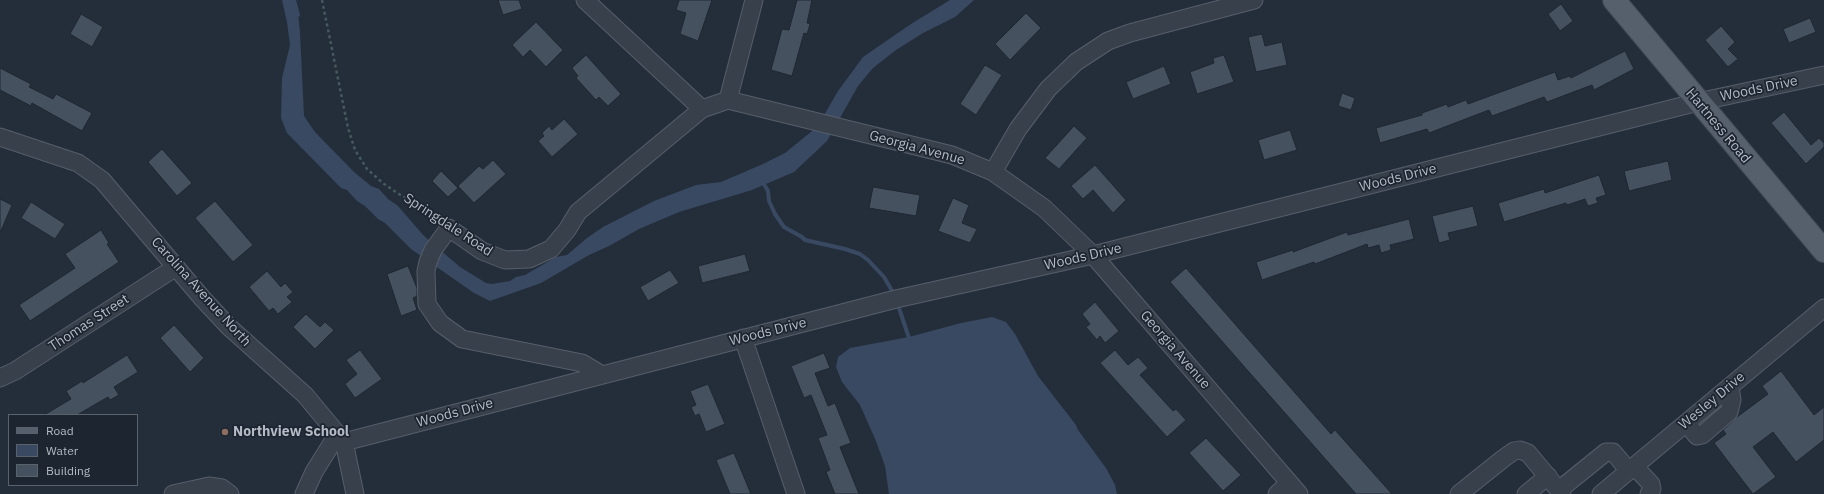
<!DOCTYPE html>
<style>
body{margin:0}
#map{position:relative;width:1824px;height:494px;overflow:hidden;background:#242e3b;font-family:"IBM Plex Sans",sans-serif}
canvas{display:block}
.legend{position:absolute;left:8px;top:414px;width:130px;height:72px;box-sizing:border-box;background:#1d2531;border:1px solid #59616d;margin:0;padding:5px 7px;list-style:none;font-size:12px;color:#b4bbc7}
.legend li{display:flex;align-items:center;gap:8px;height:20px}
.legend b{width:20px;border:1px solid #59616d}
</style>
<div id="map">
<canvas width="1824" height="494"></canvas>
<ul class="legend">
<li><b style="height:5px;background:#565f6c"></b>Road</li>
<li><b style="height:11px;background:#394962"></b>Water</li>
<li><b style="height:11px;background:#465160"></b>Building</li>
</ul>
</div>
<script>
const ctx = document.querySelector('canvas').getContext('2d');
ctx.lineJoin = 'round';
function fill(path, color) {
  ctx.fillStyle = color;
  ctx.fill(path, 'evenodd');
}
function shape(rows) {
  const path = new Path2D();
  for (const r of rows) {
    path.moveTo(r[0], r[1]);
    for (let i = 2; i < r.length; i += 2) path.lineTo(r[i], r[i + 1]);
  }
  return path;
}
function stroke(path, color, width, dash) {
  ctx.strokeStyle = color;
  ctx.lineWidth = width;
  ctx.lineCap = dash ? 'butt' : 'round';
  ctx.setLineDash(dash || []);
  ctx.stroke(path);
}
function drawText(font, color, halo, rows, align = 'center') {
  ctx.font = font + ' "IBM Plex Sans",sans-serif';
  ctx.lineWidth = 3.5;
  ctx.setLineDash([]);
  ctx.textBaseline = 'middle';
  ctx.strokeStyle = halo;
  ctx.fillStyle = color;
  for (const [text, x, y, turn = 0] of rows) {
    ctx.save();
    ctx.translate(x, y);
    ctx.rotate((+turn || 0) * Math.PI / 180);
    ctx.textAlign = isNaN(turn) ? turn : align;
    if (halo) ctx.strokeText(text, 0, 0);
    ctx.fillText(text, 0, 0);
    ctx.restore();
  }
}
fill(shape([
 [282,0,294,0,298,13,300,33,304,116,315,132,354,172,371,186,379,189,388,199,398,206,424,236,460,267,486,283,492,284,510,281,516,277,525,275,556,257,567,255,587,238,603,227,654,201,696,185,721,182,763,164,785,153,812,131,823,117,838,91,863,57,911,24,950,0,974,0,955,17,923,33,896,50,873,68,858,86,827,141,794,172,752,190,679,212,639,229,609,246,589,255,541,283,490,301,474,293,411,249,385,223,378,219,365,206,357,201,347,190,341,188,287,133,281,118,282,78,290,45,287,22],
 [992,317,1006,322,1015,334,1038,376,1076,425,1078,430,1106,468,1115,485,1117,494,889,494,885,466,876,441,860,405,842,382,836,367,838,357,850,348,909,337,961,323]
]), '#394962');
stroke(shape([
 [294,0,298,15],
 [762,181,768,191,769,201,775,214,784,227,802,237,805,240,845,249,860,254,868,260,884,277,895,296],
 [897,302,910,341]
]), '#394962', 4);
const building = shape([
 [498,0,519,0,522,9,503,15,498,0],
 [679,0,712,0,698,41,680,34,686,13,676,10,679,0],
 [797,0,812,0,807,23,810,24,807,34,804,33,792,76,771,70,782,29,789,30,797,0],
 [1561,4,1573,21,1560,31,1548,14,1561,4],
 [1026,13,1041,28,1010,60,995,44,1026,13],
 [81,14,103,27,92,47,70,34,81,14],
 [1810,18,1816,32,1789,43,1783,29,1810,18],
 [536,22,563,50,546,67,530,50,523,57,512,45,536,22],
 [1721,26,1735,42,1728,49,1738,59,1728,67,1705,40,1721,26],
 [1262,34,1265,46,1282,42,1287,65,1256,72,1248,37,1262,34],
 [1625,51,1634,69,1594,90,1592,85,1547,102,1544,97,1492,116,1489,110,1429,133,1427,129,1380,143,1376,128,1422,115,1422,113,1447,104,1448,107,1466,100,1468,104,1555,72,1558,80,1570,76,1571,78,1625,51],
 [586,55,621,94,608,106,599,97,596,100,576,78,578,76,572,68,586,55],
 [1224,55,1234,82,1197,94,1190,72,1214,63,1213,58,1224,55],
 [985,65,1002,75,976,115,960,104,985,65],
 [1164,66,1171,84,1133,99,1126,82,1164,66],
 [0,68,31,84,29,87,53,99,56,94,92,113,82,131,32,103,31,106,0,90,0,68],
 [1342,93,1355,98,1351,110,1338,106,1342,93],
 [1784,112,1811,145,1819,138,1824,143,1824,147,1806,164,1771,123,1784,112],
 [564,119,578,134,552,157,538,141,544,136,542,133,549,126,552,130,564,119],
 [1074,126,1087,138,1059,169,1045,158,1074,126],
 [1290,130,1297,150,1264,160,1258,140,1290,130],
 [162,149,192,183,177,196,148,162,162,149],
 [493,160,506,174,474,203,458,186,479,166,483,169,493,160],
 [1668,161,1672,180,1629,191,1624,171,1668,161],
 [1095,165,1126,200,1113,213,1093,190,1083,199,1071,186,1095,165],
 [441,171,458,188,448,197,432,181,441,171],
 [1599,175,1606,195,1596,198,1598,203,1588,206,1585,199,1567,205,1566,203,1504,222,1498,203,1544,189,1545,193,1599,175],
 [873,187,920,195,916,216,869,208,873,187],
 [953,198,969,205,962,223,977,229,970,243,938,231,953,198],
 [0,199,12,205,0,233,0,199],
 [215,201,253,245,233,262,195,218,215,201],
 [31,202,65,224,55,239,21,218,31,202],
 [1473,206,1478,226,1448,233,1450,240,1439,243,1432,216,1473,206],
 [1409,219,1414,239,1390,245,1391,250,1381,253,1379,245,1368,248,1367,244,1315,264,1314,262,1262,280,1256,262,1293,250,1293,252,1347,232,1348,235,1409,219],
 [101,230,109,243,107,244,119,262,30,321,19,305,75,268,65,254,101,230],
 [745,254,750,271,702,283,698,266,745,254],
 [408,266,417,288,417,296,413,298,417,310,401,316,387,274,408,266],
 [1186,268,1331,434,1335,430,1392,494,1356,494,1170,282,1186,268],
 [670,270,679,283,648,301,640,287,670,270],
 [267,271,281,287,285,283,293,292,287,297,292,302,278,314,273,308,269,311,249,287,267,271],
 [1095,302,1119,331,1105,343,1100,336,1097,340,1086,327,1090,324,1082,314,1095,302],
 [306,314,320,327,325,322,334,330,315,349,293,327,306,314],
 [174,325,204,358,190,372,160,338,174,325],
 [360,350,382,379,355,398,345,384,357,374,346,360,360,350],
 [1115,350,1128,365,1138,357,1148,368,1140,375,1173,411,1176,409,1186,420,1167,437,1100,363,1115,350],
 [824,353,830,368,815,373,828,406,835,403,851,443,840,447,859,494,835,494,826,472,830,470,818,438,827,435,811,395,804,398,791,366,824,353],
 [127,355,138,372,114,387,119,395,110,400,108,397,77,415,44,415,71,399,66,391,82,381,83,383,127,355],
 [1781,371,1814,415,1824,407,1824,440,1796,462,1773,432,1753,447,1776,477,1753,494,1714,443,1726,434,1723,430,1737,417,1768,394,1762,386,1781,371],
 [708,384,725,424,706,432,699,414,695,416,691,407,696,405,690,391,708,384],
 [1206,438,1241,475,1223,491,1189,453,1206,438],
 [734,453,751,494,730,494,716,460,734,453]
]);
fill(building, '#465160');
stroke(building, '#1f2733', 1);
const minor = shape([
 [585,0,702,109,728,100,952,155,993,172,1044,208,1093,255,1299,494],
 [728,100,754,0],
 [0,137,78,163,102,180,202,298,229,327,305,395,344,442,355,494],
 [993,172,1018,129,1048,89,1076,62,1108,41,1130,33,1254,0],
 [743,338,796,494],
 [602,375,582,363,462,339,440,323,427,304,426,271,428,262,433,250,449,228,482,251,505,260,529,259,551,249,567,230,578,212,702,109],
 [0,378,15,371,176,267],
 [1686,423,1697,436,1702,435,1729,412,1732,400,1730,387],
 [344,442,896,299,1093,255,1698,102,1824,75],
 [1634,466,1651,484,1652,489,1649,494],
 [1559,490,1606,452,1613,452,1629,471],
 [173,494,209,486,222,488,230,494],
 [304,494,314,472,337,435],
 [1277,494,1289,483],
 [1459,494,1504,458,1514,451,1520,450,1528,453,1562,494],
 [1526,494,1548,476],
 [1601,494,1824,308]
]);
const major = shape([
 [1614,0,1824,251]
]);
stroke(minor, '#565e6a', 19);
stroke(major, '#414955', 24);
stroke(shape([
 [322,0,348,128,355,150,367,169,384,184,438,220]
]), '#46595c', 2.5, [3, 3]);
stroke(minor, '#38404c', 17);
stroke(major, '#565f6c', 22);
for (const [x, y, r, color] of [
 [225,432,4,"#8d6e63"]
]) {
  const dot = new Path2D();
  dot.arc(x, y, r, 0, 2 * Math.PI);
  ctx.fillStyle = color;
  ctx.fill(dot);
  stroke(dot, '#1d2531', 1.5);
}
drawText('14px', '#b4bbc7', '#1d2531', [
 ["Woods Drive",1759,89,-12],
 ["Hartness Road",1718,126,50],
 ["Georgia Avenue",917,148,15],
 ["Woods Drive",1398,178,-14],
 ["Springdale Road",448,225,33],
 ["Woods Drive",1083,257,-13],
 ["Carolina Avenue North",201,292,48],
 ["Thomas Street",89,323,-33],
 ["Woods Drive",768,332,-14],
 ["Georgia Avenue",1175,350,49],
 ["Wesley Drive",1712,401,-40],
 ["Woods Drive",455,413,-15]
]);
drawText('bold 14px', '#b4bbc7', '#1d2531', [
 ["Northview School",233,432]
], 'left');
</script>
